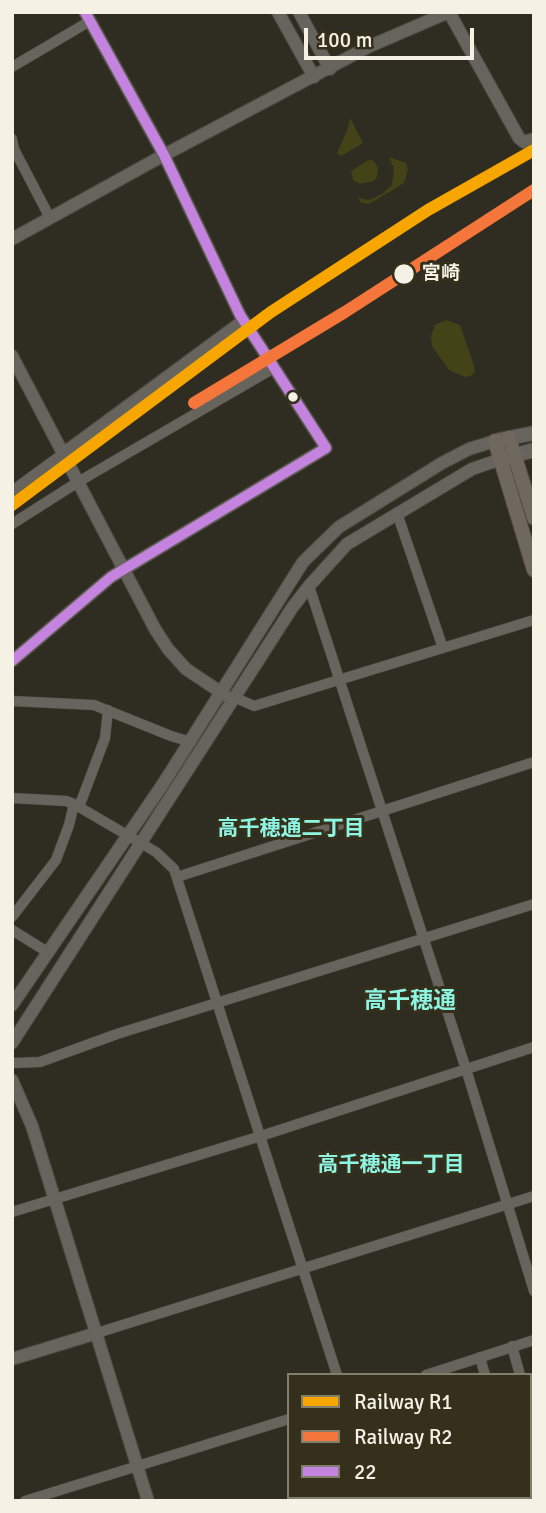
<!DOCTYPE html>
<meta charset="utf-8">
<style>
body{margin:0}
#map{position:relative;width:546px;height:1513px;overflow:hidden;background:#2f2c21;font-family:Signika,sans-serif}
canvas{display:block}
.frame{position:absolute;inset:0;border:14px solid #f5f2e5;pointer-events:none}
.legend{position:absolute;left:287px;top:1373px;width:245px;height:126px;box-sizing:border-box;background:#35301b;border:2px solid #827e6c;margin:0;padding:9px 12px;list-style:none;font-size:21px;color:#f5f2e5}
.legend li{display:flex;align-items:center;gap:14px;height:35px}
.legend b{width:35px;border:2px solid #827e6c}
.scale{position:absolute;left:304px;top:28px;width:170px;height:32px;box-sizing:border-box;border:4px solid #f5f2e5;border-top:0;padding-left:9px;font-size:21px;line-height:24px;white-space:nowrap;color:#f5f2e5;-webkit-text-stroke:5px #35301b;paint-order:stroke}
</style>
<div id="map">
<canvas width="546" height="1513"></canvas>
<div class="frame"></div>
<ul class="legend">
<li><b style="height:9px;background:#f7a600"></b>Railway R1</li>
<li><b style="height:9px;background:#f5763a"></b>Railway R2</li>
<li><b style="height:9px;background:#c483df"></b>22</li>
</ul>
<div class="scale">100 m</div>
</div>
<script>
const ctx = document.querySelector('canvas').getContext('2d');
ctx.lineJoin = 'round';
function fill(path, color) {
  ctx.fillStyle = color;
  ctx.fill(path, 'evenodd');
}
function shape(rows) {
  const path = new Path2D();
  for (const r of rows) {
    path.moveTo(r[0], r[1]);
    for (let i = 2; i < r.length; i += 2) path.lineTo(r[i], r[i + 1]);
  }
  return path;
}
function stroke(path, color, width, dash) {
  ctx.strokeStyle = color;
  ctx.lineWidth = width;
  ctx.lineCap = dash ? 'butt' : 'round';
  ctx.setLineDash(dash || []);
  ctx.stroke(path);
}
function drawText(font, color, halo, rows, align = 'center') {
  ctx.font = font + ' Signika,"Noto Sans JP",sans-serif';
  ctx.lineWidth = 6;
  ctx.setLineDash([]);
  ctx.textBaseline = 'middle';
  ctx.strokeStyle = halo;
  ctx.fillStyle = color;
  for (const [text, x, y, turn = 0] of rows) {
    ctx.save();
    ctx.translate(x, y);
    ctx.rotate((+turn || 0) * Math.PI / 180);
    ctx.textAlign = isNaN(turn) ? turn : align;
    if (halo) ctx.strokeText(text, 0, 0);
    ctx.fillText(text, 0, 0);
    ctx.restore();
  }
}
fill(shape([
 [350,118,362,141,362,144,341,156,337,153,347,131],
 [389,157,406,163,408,170,404,183,369,204,361,203,358,197,366,200,372,199,382,194,392,185,394,169],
 [369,160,373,160,378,168,377,177,373,181,360,184,353,180,351,171],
 [446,320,460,325,473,363,475,371,471,376,466,377,449,370,432,346,431,336,435,325]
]), '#424418');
const minor = shape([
 [12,67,90,21],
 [12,139,14,149,50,218],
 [12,491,64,453],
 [397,513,443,648],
 [12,524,78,482,274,368],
 [309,586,466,1069,534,1291],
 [236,698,254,706,534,620],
 [12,701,94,705,171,736,191,742],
 [12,798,66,801,74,804,156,852,174,869,337,1375],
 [79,807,105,738,108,710],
 [177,877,534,762],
 [12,917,56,860,69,825,74,804],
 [12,930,49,953],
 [12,1063,40,1062,117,1034,534,904],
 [12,1212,261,1136,534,1047],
 [97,1333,534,1196],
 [512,1346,520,1375],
 [480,1357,485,1375],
 [426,1375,534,1340],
 [530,1411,534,1423],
 [530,1485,534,1483],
 [375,1497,376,1501],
 [25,1501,289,1419],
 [478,1501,489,1497]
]);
const tertiary = shape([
 [278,12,314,77],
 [299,12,330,69],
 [449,12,519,138,524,142,534,139],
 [12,239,164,155,370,46,449,12],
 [12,356,155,629,168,649,186,669,225,695],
 [64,453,243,321],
 [12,661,111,577,326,448,240,315,164,155,85,12],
 [12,1005,163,784,303,562,339,527,442,463,469,449,495,441],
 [12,1043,292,608,309,586,347,544,472,469,501,459],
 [12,1080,32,1126,148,1501],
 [12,1359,97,1333]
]);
const secondary = shape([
 [499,440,534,433],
 [505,458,534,450]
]);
const primary = shape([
 [509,438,534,518],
 [495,441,534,570]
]);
stroke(minor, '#4b483f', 11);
stroke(tertiary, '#4b483f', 14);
stroke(secondary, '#4b483f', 16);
stroke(primary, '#4b483f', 16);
stroke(minor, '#66645c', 10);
stroke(tertiary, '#66645c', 12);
stroke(secondary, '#66645c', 14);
stroke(primary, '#6f685e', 14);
stroke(shape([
 [12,661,111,577,326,448,240,315,164,155,85,12]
]), '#c483df', 10);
stroke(shape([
 [12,505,271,312,428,210,534,150]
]), '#f7a600', 12);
stroke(shape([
 [194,403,345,312,534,190]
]), '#f5763a', 12);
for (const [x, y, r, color] of [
 [404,274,11,"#f5f2e5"],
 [293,397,6,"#f5f2e5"]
]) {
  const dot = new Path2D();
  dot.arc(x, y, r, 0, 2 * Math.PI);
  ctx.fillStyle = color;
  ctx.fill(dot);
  stroke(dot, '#35301b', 2.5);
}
drawText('bold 19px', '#f5f2e5', '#35301b', [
 ["宮崎",422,274]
], 'left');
drawText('bold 21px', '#8ef5e3', '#35301b', [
 ["高千穂通二丁目",291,829],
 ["高千穂通一丁目",391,1165]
]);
drawText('bold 23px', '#8ef5e3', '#35301b', [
 ["高千穂通",410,1002]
]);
</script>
